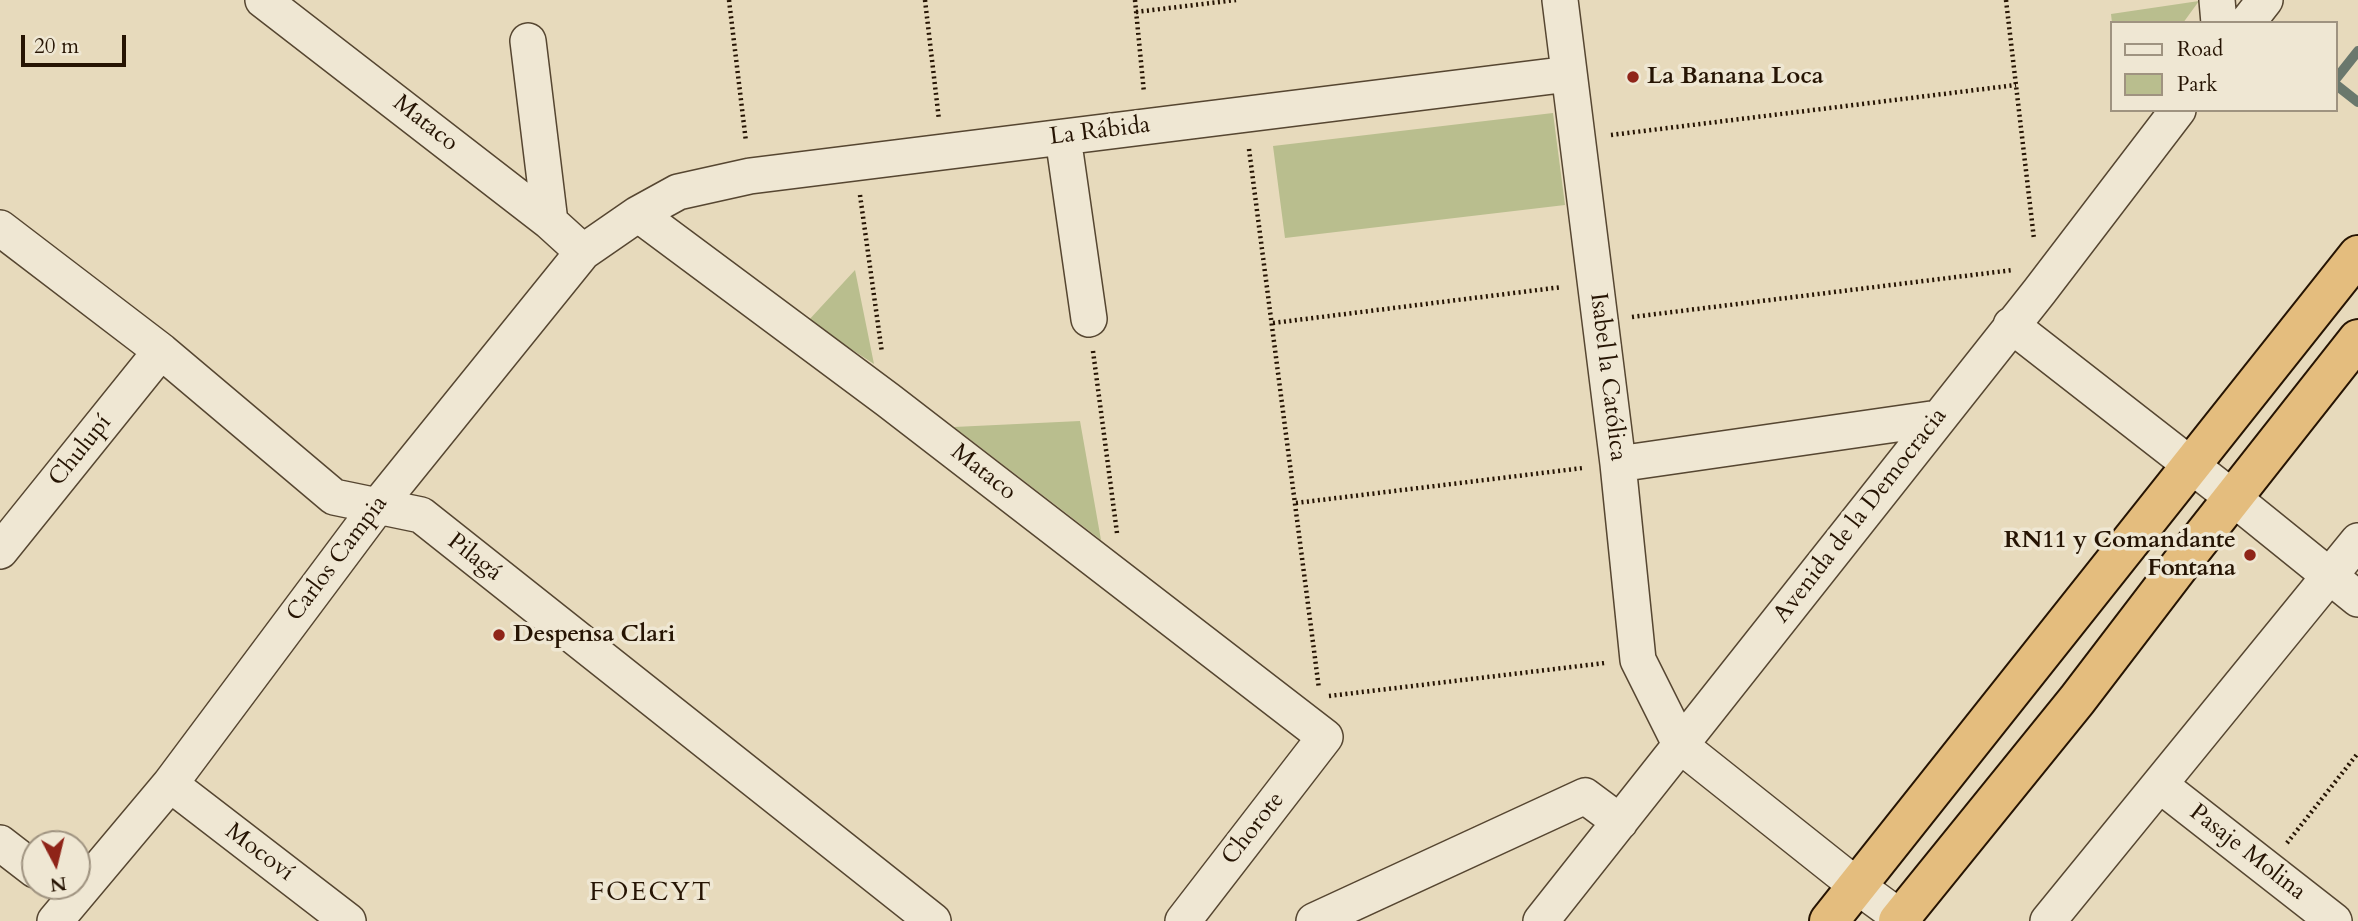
<!DOCTYPE html>
<meta charset="utf-8">
<style>
body{margin:0}
#map{position:relative;width:2358px;height:921px;overflow:hidden;background:#e7dabc;font-family:Cardo,serif}
canvas{display:block}
.legend{position:absolute;left:2110px;top:21px;width:228px;height:91px;box-sizing:border-box;background:#efe7d3;border:2px solid #9f9380;margin:0;padding:9px 12px;list-style:none;font-size:21px;color:#261403}
.legend li{display:flex;align-items:center;gap:14px;height:35px}
.legend b{width:35px;border:2px solid #9f9380}
.north{position:absolute;left:21px;top:830px;width:70px;height:70px;box-sizing:border-box;background:#efe7d3;border:2px solid #9f9380;border-radius:50%;rotate:173deg;font-size:19px;font-weight:700;line-height:28px;text-align:center;color:#261403}
.north::after{content:'';display:block;margin:auto;width:24px;height:32px;background:#8f2418;clip-path:polygon(50% 0,100% 100%,50% 72%,0 100%)}
.scale{position:absolute;left:21px;top:35px;width:105px;height:32px;box-sizing:border-box;border:4px solid #261403;border-top:0;padding-left:9px;font-size:21px;line-height:24px;white-space:nowrap;color:#261403;-webkit-text-stroke:5px #efe7d3;paint-order:stroke}
</style>
<div id="map">
<canvas width="2358" height="921"></canvas>
<ul class="legend">
<li><b style="height:9px;background:#efe7d3"></b>Road</li>
<li><b style="height:19px;background:#b9be8e"></b>Park</li>
</ul>
<div class="north">N</div>
<div class="scale">20 m</div>
</div>
<script>
const ctx = document.querySelector('canvas').getContext('2d');
ctx.lineJoin = 'round';
function fill(path, color) {
  ctx.fillStyle = color;
  ctx.fill(path, 'evenodd');
}
function shape(rows) {
  const path = new Path2D();
  for (const r of rows) {
    path.moveTo(r[0], r[1]);
    for (let i = 2; i < r.length; i += 2) path.lineTo(r[i], r[i + 1]);
  }
  return path;
}
function stroke(path, color, width, dash) {
  ctx.strokeStyle = color;
  ctx.lineWidth = width;
  ctx.lineCap = dash ? 'butt' : 'round';
  ctx.setLineDash(dash || []);
  ctx.stroke(path);
}
function drawText(font, color, halo, rows, align = 'center') {
  ctx.font = font + ' Cardo,serif';
  ctx.lineWidth = 7;
  ctx.setLineDash([]);
  ctx.textBaseline = 'middle';
  ctx.strokeStyle = halo;
  ctx.fillStyle = color;
  for (const [text, x, y, turn = 0] of rows) {
    ctx.save();
    ctx.translate(x, y);
    ctx.rotate((+turn || 0) * Math.PI / 180);
    ctx.textAlign = isNaN(turn) ? turn : align;
    if (halo) ctx.strokeText(text, 0, 0);
    ctx.fillText(text, 0, 0);
    ctx.restore();
  }
}
fill(shape([
 [2199,1,2183,23,2112,23,2111,14],
 [1553,113,1565,205,1285,238,1273,146],
 [855,270,874,364,808,321],
 [1080,421,1101,540,954,427]
]), '#b9be8e');
stroke(shape([
 [2335,80,2358,51],
 [2335,84,2358,102]
]), '#6a786d', 10);
const minor = shape([
 [263,0,550,222,583,252],
 [1560,0,1618,464,1638,660,1681,746,1857,886,1905,921],
 [2217,0,2219,23],
 [2247,23,2265,0],
 [528,41,550,222],
 [1063,137,1089,319],
 [638,214,888,400,1325,737,1183,921],
 [0,228,161,351,334,497,421,515,933,921],
 [2011,325,2233,498,2358,599],
 [1618,464,1938,418],
 [0,551,161,351],
 [170,784,348,921],
 [2160,785,2334,921],
 [0,843,35,870],
 [55,921,170,784,377,507,583,252,638,214,678,192,750,176,1569,74],
 [1314,921,1585,796,1620,822],
 [1541,921,2039,292,2178,110],
 [2048,921,2358,541]
]);
const highway = shape([
 [1829,921,2358,255],
 [1898,921,2077,700,2187,556,2358,339]
]);
stroke(minor, '#564631', 38);
stroke(highway, '#261403', 42);
stroke(shape([
 [729,0,746,142],
 [925,0,939,120],
 [1135,0,1144,93],
 [2006,0,2034,239],
 [1136,12,1236,0],
 [1611,135,2016,85],
 [1249,149,1319,689],
 [860,195,882,353],
 [1632,317,2013,270],
 [1273,323,1562,287],
 [1093,351,1117,533],
 [1296,503,1583,468],
 [1329,696,1605,663],
 [2287,843,2358,753]
]), '#261403', 4.5, [2, 3.5]);
stroke(minor, '#efe7d3', 35);
stroke(highway, '#e4bd7e', 38);
for (const [x, y, r, color] of [
 [1633,77,7,"#8f2418"],
 [2250,555,7,"#8f2418"],
 [499,635,7,"#8f2418"]
]) {
  const dot = new Path2D();
  dot.arc(x, y, r, 0, 2 * Math.PI);
  ctx.fillStyle = color;
  ctx.fill(dot);
  stroke(dot, '#efe7d3', 2.5);
}
drawText('bold 24px', '#261403', '#efe7d3', [
 ["La Banana Loca",1647,77],
 ["RN11 y Comandante",2236,541,"right"],
 ["Fontana",2236,569,"right"],
 ["Despensa Clari",513,635]
], 'left');
drawText('24px', '#261403', '#efe7d3', [
 ["Mataco",425,124,38],
 ["La Rábida",1100,132,-7],
 ["Isabel la Católica",1607,377,83],
 ["Chulupí",81,451,-51],
 ["Mataco",983,473,38],
 ["Avenida de la Democracia",1861,516,-52],
 ["Pilagá",474,558,38],
 ["Carlos Campia",338,559,-53],
 ["Chorote",1254,829,-52],
 ["Mocoví",259,853,37],
 ["Pasaje Molina",2247,853,38]
]);
ctx.letterSpacing = '2px';
drawText('26px', '#261403', '#efe7d3', [
 ["FOECYT",651,894]
]);
ctx.letterSpacing = '0px';
</script>
